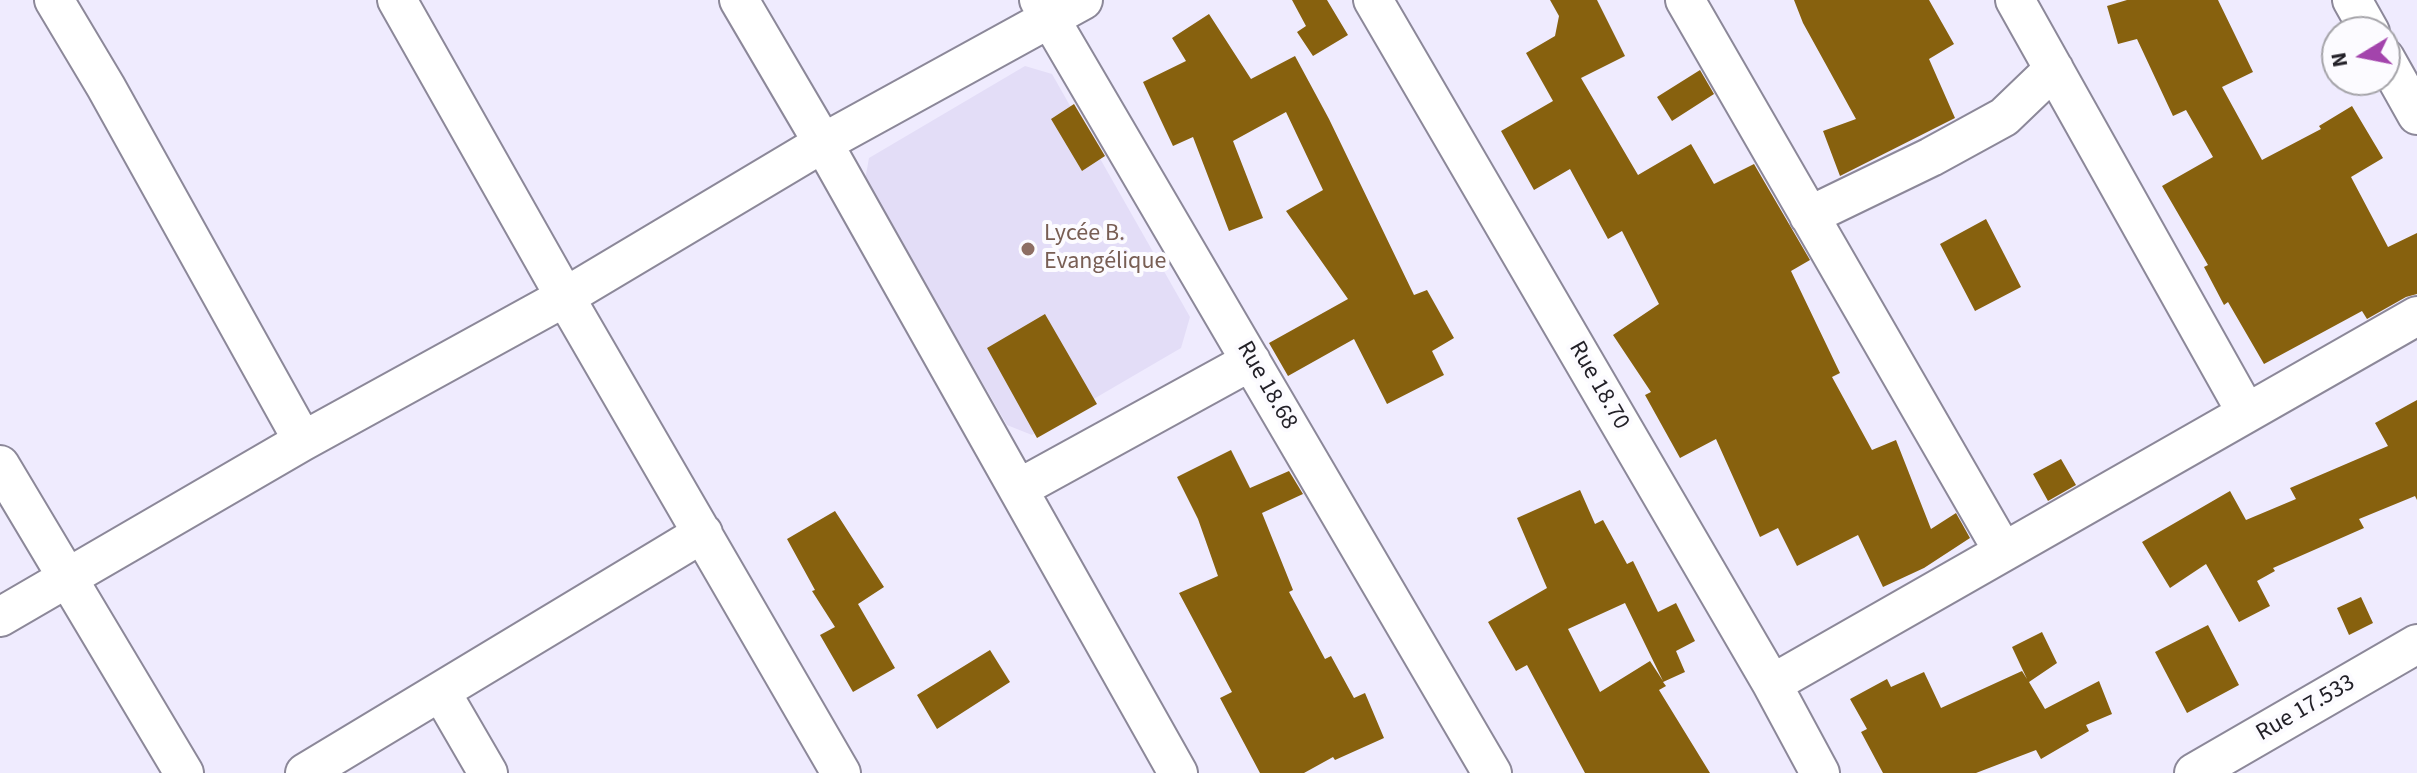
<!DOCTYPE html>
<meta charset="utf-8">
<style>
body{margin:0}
#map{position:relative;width:2417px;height:773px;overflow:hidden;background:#efebfe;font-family:"Source Sans 3",sans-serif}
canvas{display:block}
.north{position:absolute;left:2321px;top:16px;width:80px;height:80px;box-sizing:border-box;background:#fcfbff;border:2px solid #a5a4a9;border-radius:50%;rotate:260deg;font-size:22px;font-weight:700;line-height:32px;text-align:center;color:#232128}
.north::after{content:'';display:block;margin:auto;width:28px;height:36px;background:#a344ac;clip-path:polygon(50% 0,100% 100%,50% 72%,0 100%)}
</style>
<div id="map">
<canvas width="2417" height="773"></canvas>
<div class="north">N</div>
</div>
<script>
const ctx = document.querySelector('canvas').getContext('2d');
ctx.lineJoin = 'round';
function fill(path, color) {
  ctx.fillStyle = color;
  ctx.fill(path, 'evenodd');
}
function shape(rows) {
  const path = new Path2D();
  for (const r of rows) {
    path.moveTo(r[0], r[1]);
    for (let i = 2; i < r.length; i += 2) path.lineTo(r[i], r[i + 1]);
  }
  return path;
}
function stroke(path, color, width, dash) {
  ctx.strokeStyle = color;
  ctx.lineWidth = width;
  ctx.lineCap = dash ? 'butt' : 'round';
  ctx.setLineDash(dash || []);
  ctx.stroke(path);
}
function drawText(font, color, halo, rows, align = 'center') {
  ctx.font = font + ' "Source Sans 3",sans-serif';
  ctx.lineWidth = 8;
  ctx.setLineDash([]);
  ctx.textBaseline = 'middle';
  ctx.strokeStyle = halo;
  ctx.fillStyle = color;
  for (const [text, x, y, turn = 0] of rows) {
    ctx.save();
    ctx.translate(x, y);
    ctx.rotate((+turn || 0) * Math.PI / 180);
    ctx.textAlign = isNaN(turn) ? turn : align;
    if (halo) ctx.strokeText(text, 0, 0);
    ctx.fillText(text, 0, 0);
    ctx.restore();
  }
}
fill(shape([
 [1025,66,1052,74,1190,317,1181,348,1032,435,1007,425,865,180,869,158]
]), '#e3ddf7');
fill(shape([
 [1292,0,1327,0,1348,35,1313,56,1297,32,1306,26],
 [1550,0,1597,0,1625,56,1581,78,1638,175,1691,144,1714,184,1754,164,1810,260,1791,271,1840,373,1832,377,1872,450,1896,440,1931,529,1956,513,1970,538,1924,568,1883,587,1858,535,1797,566,1778,528,1760,537,1716,439,1680,458,1645,395,1651,392,1613,335,1659,304,1622,231,1608,239,1570,169,1534,190,1501,131,1553,101,1526,53,1555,36,1559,16],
 [1794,0,1929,0,1954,44,1929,59,1955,118,1840,176,1823,131,1856,119,1803,23],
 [2127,0,2218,0,2253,72,2222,87,2262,160,2321,129,2319,126,2352,106,2383,158,2351,177,2388,247,2417,233,2417,294,2406,297,2367,319,2362,311,2264,364,2228,302,2224,305,2204,267,2208,265,2162,186,2213,157,2186,110,2173,116,2137,39,2118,44,2107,6],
 [1209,14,1251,79,1295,56,1329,119,1414,295,1427,290,1454,338,1432,351,1444,375,1387,404,1354,339,1288,376,1269,343,1348,299,1286,211,1323,190,1286,112,1233,141,1263,218,1229,231,1193,137,1173,146,1143,82,1186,61,1172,38],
 [1700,70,1714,94,1672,121,1657,97],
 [1074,104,1105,156,1082,171,1051,119],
 [1986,219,2021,287,1975,311,1940,244],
 [1045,314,1097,404,1037,438,987,348],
 [2417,400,2417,500,2415,496,2359,519,2364,528,2273,568,2275,571,2257,581,2270,606,2239,622,2206,564,2170,588,2142,542,2230,491,2246,520,2296,499,2290,488,2388,446,2375,423],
 [1231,450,1250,488,1289,471,1303,494,1262,513,1293,590,1289,592,1325,659,1331,656,1354,698,1365,693,1384,738,1335,760,1333,757,1304,773,1260,773,1220,698,1232,692,1179,593,1218,576,1198,519,1177,477],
 [2061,459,2076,485,2048,501,2033,474],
 [1580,490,1595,524,1603,520,1627,564,1633,561,1658,612,1676,603,1695,641,1676,651,1685,672,1663,682,1666,686,1659,690,1710,773,1585,773,1527,665,1516,671,1488,622,1547,588,1517,518],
 [1625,603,1663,681,1650,661,1600,692,1568,629],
 [835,511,884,587,858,604,895,668,853,692,820,635,835,627,812,591,815,590,787,539],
 [2361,597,2373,623,2349,635,2337,608],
 [2208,625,2239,685,2187,713,2155,652],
 [2042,632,2057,663,2029,682,2045,709,2099,681,2112,714,2086,725,2089,731,2041,759,2036,750,1976,773,1883,773,1861,732,1867,729,1850,699,1887,679,1891,687,1924,672,1941,708,2022,671,2027,679,2012,647],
 [990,650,1010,682,937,729,917,695]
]), '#87610e');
const minor = shape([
 [54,0,106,87,303,441],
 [397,0,565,297,841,773],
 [739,0,823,143,1178,773],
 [1039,0,1492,773],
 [1373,0,1772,684,1820,773],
 [1685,0,2003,551],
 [2015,0,2246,412],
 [2352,0,2370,32],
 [2385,58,2417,115],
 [1809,216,1931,157,2004,117,2054,69],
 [0,465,184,773],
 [1018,489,1251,361],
 [0,617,303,441,565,297,823,143,1083,0],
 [1772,684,2417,316],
 [441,692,488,773],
 [305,773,703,533],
 [2194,773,2417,644]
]);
stroke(minor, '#8c8899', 42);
stroke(minor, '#fff', 38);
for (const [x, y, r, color] of [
 [1028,249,8,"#8d6e63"]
]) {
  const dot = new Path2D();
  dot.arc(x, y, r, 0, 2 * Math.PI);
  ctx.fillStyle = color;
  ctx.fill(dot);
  stroke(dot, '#fcfbff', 3);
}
drawText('24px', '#785e54', '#fcfbff', [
 ["Lycée B.",1044,235],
 ["Evangélique",1044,263]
], 'left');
drawText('24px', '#232128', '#fcfbff', [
 ["Rue 18.68",1266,386,60],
 ["Rue 18.70",1598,386,60],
 ["Rue 17.533",2306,709,-30]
]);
</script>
